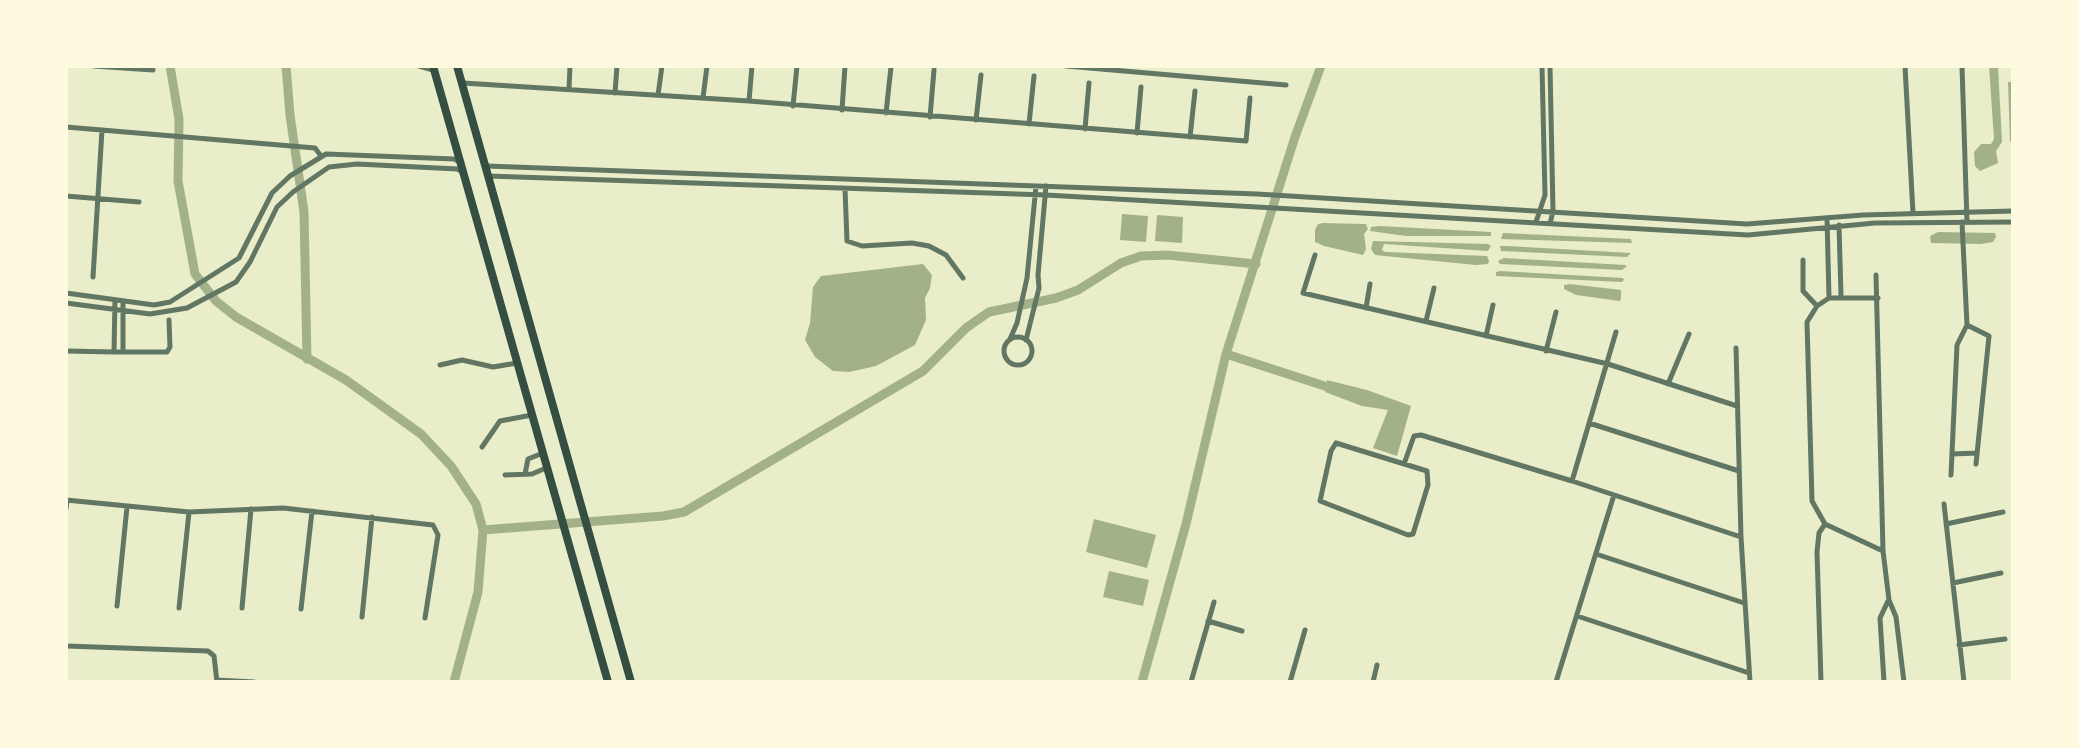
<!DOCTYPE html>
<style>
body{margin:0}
#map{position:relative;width:2079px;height:748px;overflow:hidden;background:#e9edc9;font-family:Spectral,serif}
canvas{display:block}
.frame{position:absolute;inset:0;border:68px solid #fefae0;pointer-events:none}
</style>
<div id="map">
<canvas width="2079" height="748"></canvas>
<div class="frame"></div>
</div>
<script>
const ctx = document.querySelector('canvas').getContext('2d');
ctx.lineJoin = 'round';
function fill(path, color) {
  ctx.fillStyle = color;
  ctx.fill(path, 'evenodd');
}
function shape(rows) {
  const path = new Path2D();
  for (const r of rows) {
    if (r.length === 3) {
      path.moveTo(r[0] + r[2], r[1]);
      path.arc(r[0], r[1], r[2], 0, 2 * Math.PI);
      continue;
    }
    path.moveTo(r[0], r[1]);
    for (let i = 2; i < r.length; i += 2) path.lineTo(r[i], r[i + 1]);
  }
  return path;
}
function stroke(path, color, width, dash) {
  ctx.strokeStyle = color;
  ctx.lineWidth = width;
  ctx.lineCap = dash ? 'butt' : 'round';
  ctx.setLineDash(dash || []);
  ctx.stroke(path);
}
fill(shape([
 [1989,66,1998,66,2002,142,1996,151,1998,163,1980,171,1975,166,1974,152,1981,144,1991,144,1994,139],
 [2008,82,2012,82,2013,86,2013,137,2010,142],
 [1122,214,1148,216,1146,242,1120,240],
 [1157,215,1183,217,1182,243,1155,241],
 [1323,223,1366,224,1368,229,1364,234,1366,249,1363,255,1324,246,1315,242,1315,230,1318,224],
 [1380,226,1491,232,1491,236,1406,236,1370,231,1371,227],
 [1938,232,1995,233,1996,237,1993,242,1981,244,1931,243,1930,236],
 [1503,233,1631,239,1632,243,1501,239],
 [1373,241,1488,244,1491,246,1488,251,1384,244,1382,250,1385,252,1487,256,1489,261,1488,264,1476,265,1375,255,1371,249],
 [1500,246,1507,246,1631,253,1627,257,1501,251],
 [1504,258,1625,265,1627,266,1622,270,1500,264,1498,261],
 [923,264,932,275,930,288,925,298,926,320,915,345,876,366,849,372,833,371,815,357,805,340,810,323,813,287,821,276],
 [1500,271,1623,278,1624,280,1622,282,1496,276,1496,272],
 [1570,284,1621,290,1621,298,1620,301,1576,295,1564,289,1564,285],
 [1327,380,1367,390,1411,406,1397,456,1373,448,1388,410,1362,406,1325,392],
 [1094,519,1156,535,1147,568,1086,552],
 [1109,571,1149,580,1143,606,1103,597]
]), '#a3b18a');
stroke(shape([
 [170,66,179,119,178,181,195,274,216,301,236,317,346,380,421,434,451,466,476,504,483,530,478,592,454,682],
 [286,66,290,115,304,212,307,359],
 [1226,354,1337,390],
 [483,530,663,516,684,512,923,371,966,328,989,312,1056,298,1078,290,1121,263,1141,256,1167,255,1256,264],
 [1142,682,1186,524,1226,354,1295,137,1321,66]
]), '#a3b18a', 9);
stroke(shape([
 [94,66,153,70],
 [419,66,433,70],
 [1066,66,1286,85],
 [1550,66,1553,211,1550,224],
 [1905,66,1913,213],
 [1962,66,1967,222],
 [463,83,749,101,1246,141,1250,98],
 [569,89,570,66],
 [615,93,617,66],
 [658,95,662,66],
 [703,98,707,66],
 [749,101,752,66],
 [793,106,797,66],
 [842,110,845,66],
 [886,113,891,67],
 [930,117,934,70],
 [976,120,981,75],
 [1029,124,1034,76],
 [66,127,315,148,321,156],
 [1085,129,1089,83],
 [1137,133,1141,87],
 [1190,137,1195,91],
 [486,166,1257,194,1747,224,1863,215,2013,211],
 [488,176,1046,195,1748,235,1875,223,2013,222],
 [845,189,847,241,862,246,912,243,929,246,946,255,963,278],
 [66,196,139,202],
 [1827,218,1829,298],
 [1536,222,1545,195,1542,66],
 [1962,222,1967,325,1989,336,1976,464],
 [1839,225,1841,296],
 [1315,255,1303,293,1608,364,1737,406],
 [1803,260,1803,291,1817,306],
 [1876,275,1883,551],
 [93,277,102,130],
 [66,293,154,305,170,302,239,258,272,193,290,176,326,154,454,159,460,162],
 [1878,298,1829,298,1817,306,1807,322,1812,501,1825,524,1883,551,1889,600,1896,617,1904,682],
 [115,300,114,352,123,352],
 [123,301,123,352,167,352,170,347,169,320],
 [66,303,150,314,187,308,236,282,250,262,277,207,293,192,329,167,357,164,457,169,461,171],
 [1366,308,1370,284],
 [1426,321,1434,288],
 [1486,336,1493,305],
 [1018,351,14],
 [1010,339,1017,323,1027,278,1036,186],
 [1026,340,1039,288,1038,275,1046,186],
 [1736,348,1741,537,1750,682],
 [66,351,114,352],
 [1546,351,1556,312],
 [440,365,462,360,493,367,517,363],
 [1668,384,1689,334],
 [1589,423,1739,471],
 [1336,443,1427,471,1428,485,1413,534,1408,535,1320,501,1331,451,1336,443],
 [482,447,500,421,532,415],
 [1952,454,1977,453],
 [1404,464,1414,436,1421,435,1572,481,1741,537],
 [525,474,528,459,543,453],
 [505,475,532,474,546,468],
 [1951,475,1957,345,1967,325],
 [1572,481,1616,332],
 [66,500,189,512,283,508,433,525,438,535,425,618],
 [1944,504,1964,682],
 [66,509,67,501],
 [1946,524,2003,512],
 [1596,554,1744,603],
 [1953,583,2001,573],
 [117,606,127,507],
 [179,608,189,512],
 [242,608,251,509],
 [301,609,312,511],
 [1577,616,1749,673],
 [362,617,372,517],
 [1208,621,1242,631],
 [1959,645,2005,639],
 [66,646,208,651,214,656,217,682],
 [217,680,254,682],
 [1191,682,1214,602],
 [1290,682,1305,630],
 [1373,682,1377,665],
 [1556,682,1614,495],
 [1821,682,1817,552,1819,533,1825,524],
 [1884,682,1880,618,1888,601]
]), '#617663', 5);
stroke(shape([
 [433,66,608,682],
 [457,66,631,682]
]), '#344e41', 8);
</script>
